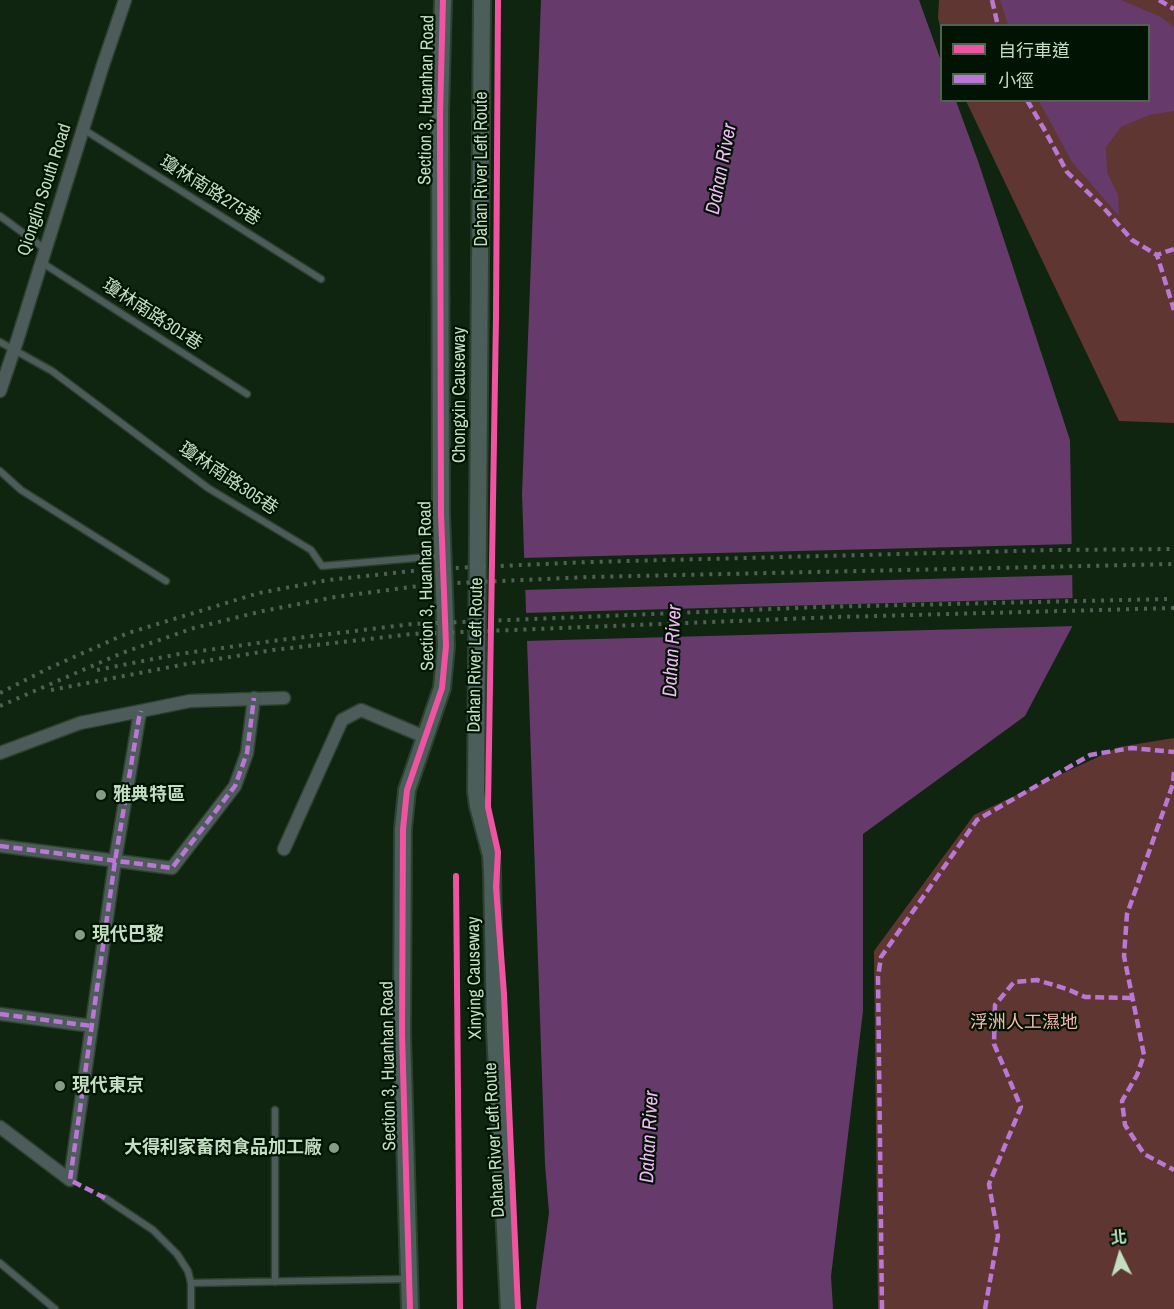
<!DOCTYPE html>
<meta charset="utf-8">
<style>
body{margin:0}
#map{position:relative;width:1174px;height:1309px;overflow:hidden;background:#0f2510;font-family:"Archivo Narrow","Noto Sans TC",sans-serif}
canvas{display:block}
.legend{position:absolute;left:940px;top:24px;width:210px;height:78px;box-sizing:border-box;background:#011302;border:2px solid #4f644f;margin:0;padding:8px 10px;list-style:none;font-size:18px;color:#c4dec2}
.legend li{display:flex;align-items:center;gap:12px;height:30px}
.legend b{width:30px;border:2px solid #4f644f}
.north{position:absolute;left:1090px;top:1225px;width:60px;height:60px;-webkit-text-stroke:4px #011302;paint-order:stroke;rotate:355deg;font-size:16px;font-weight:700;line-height:24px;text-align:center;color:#c4dec2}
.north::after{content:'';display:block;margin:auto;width:21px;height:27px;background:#c4dec2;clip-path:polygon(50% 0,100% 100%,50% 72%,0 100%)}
</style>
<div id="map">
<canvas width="1174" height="1309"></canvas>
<ul class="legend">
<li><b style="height:8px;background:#f153a3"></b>自行車道</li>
<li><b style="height:8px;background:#ba77d6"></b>小徑</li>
</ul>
<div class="north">北</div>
</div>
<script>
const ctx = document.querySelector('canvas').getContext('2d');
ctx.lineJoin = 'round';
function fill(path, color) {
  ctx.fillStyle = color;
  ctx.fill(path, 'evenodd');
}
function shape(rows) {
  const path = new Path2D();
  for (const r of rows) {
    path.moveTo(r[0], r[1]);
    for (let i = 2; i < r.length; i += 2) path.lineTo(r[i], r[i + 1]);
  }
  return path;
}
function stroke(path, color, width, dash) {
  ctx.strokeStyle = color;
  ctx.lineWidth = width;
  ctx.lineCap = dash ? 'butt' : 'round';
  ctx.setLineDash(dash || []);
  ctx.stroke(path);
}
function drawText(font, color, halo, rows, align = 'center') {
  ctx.font = font + ' "Archivo Narrow","Noto Sans TC",sans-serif';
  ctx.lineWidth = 4.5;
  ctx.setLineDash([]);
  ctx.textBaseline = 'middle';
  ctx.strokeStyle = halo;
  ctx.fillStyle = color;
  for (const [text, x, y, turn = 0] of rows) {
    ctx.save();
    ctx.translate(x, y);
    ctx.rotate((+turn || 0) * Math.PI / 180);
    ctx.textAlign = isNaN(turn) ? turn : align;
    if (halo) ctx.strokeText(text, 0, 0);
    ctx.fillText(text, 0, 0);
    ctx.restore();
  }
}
fill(shape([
 [939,0,1174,0,1174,423,1119,421,966,101,1148,100,1148,26,942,26,941,30,938,18],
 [1174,738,1174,1309,878,1309,874,951,974,815,1119,747]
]), '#5f3632');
fill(shape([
 [541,0,919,0,941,61,942,100,956,101,978,161,1070,440,1073,625,1025,716,863,834,863,1011,831,1276,833,1309,536,1309,549,1213,545,1164,522,494],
 [1000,0,1121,0,1161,17,1174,27,1174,111,1149,115,1121,127,1106,147,1107,172,1118,195,1119,216,1072,162,1039,101,1148,100,1148,26,1008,25]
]), '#663a6b');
fill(shape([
 [1075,544,1075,575,522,590,521,558],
 [1076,598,1076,626,524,641,523,613]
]), '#0f2510');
const lane = shape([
 [83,129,321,279],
 [0,216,45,249],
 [41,262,247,394],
 [0,342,52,371,208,488,311,550,322,566,440,556],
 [0,471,21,490,166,581],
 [105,1198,153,1230,177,1254,188,1271,191,1283,191,1309],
 [0,1263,55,1309],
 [275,1282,275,1110],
 [191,1283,408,1279]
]);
const street = shape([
 [0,391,17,341,102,68,125,0],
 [0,753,80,723,141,711,190,701,284,698],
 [0,846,172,868,235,786,247,753,254,698],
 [284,849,342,720,361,710,425,737],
 [0,1014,92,1026],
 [0,1127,70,1180,115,861,139,718,141,711]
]);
const secondary = shape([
 [482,0,476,791,478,806,491,855,492,873,495,1030,509,1309],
 [410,1309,402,1034,403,829,407,790,442,688,446,646,441,514,440,114,443,0]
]);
stroke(lane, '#2e412e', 9);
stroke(street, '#2e412e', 15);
stroke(secondary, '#2e412e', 20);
stroke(lane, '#4d5c5a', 6);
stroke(street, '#4d5c5a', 12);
stroke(secondary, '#4b5e59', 16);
stroke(shape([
 [97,670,179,654,272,641,412,624,821,607,1167,599],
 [51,690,181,665,273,650,412,634,836,617,1174,608],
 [0,693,47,669,128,633,259,593,328,580,431,569,589,562,1054,550,1174,549],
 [0,706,122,653,194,628,263,611,335,597,434,584,589,577,1174,564]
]), '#506055', 4, [3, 6]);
stroke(shape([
 [992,0,998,26],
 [1159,0,1174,9],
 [1027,100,1044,129,1067,172,1102,206,1132,240,1157,255],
 [1174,249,1157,255,1174,310],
 [1174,772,1173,784,1127,914,1124,956,1144,1055,1137,1075,1122,1101,1125,1125,1144,1154,1174,1170],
 [0,846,172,868,235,786,247,753,254,698],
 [0,1014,92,1026],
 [105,1198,70,1180,115,861,139,718,141,711],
 [882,1309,878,977,881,957,977,820,1090,755,1132,748,1174,752],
 [985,1309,998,1236,989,1184,1021,1107,994,1044,995,1005,1014,982,1037,980,1067,989,1085,997,1132,998]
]), '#ba77d6', 4.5, [9, 4.5]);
stroke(shape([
 [498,0,496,317,488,807,498,852,496,887,504,994,518,1309],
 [456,876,460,1309],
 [410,1309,402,1034,403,829,407,790,442,688,446,646,441,514,440,114,443,0]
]), '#f153a3', 6);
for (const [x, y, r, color] of [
 [101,795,6,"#859d84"],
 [80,935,6,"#859d84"],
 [60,1086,6,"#859d84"],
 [334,1148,6,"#859d84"]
]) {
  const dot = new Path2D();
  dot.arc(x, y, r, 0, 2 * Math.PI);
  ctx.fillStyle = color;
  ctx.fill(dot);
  stroke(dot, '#011302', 2);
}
drawText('18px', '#c4dec2', '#011302', [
 ["Section 3, Huanhan Road",427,100,-89],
 ["Dahan River Left Route",482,169,-90],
 ["Qionglin South Road",45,190,-72],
 ["瓊林南路275巷",210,191,32],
 ["瓊林南路301巷",152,315,33],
 ["Chongxin Causeway",460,395,-90],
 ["瓊林南路305巷",228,479,34],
 ["Section 3, Huanhan Road",427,586,-91],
 ["Dahan River Left Route",476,655,-89],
 ["Xinying Causeway",475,978,-91],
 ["Section 3, Huanhan Road",389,1066,-91],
 ["Dahan River Left Route",495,1140,-93]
]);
drawText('bold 18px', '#c4dec2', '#011302', [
 ["雅典特區",113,795],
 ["現代巴黎",92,935],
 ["現代東京",72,1086],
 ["大得利家畜肉食品加工廠",322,1148,"right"]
], 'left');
drawText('18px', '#fbb6b1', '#011302', [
 ["浮洲人工濕地",1024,1023]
]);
drawText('italic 20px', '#f2b7f8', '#011302', [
 ["Dahan River",722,169,-79],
 ["Dahan River",673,651,-87],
 ["Dahan River",650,1137,-87]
]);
</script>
